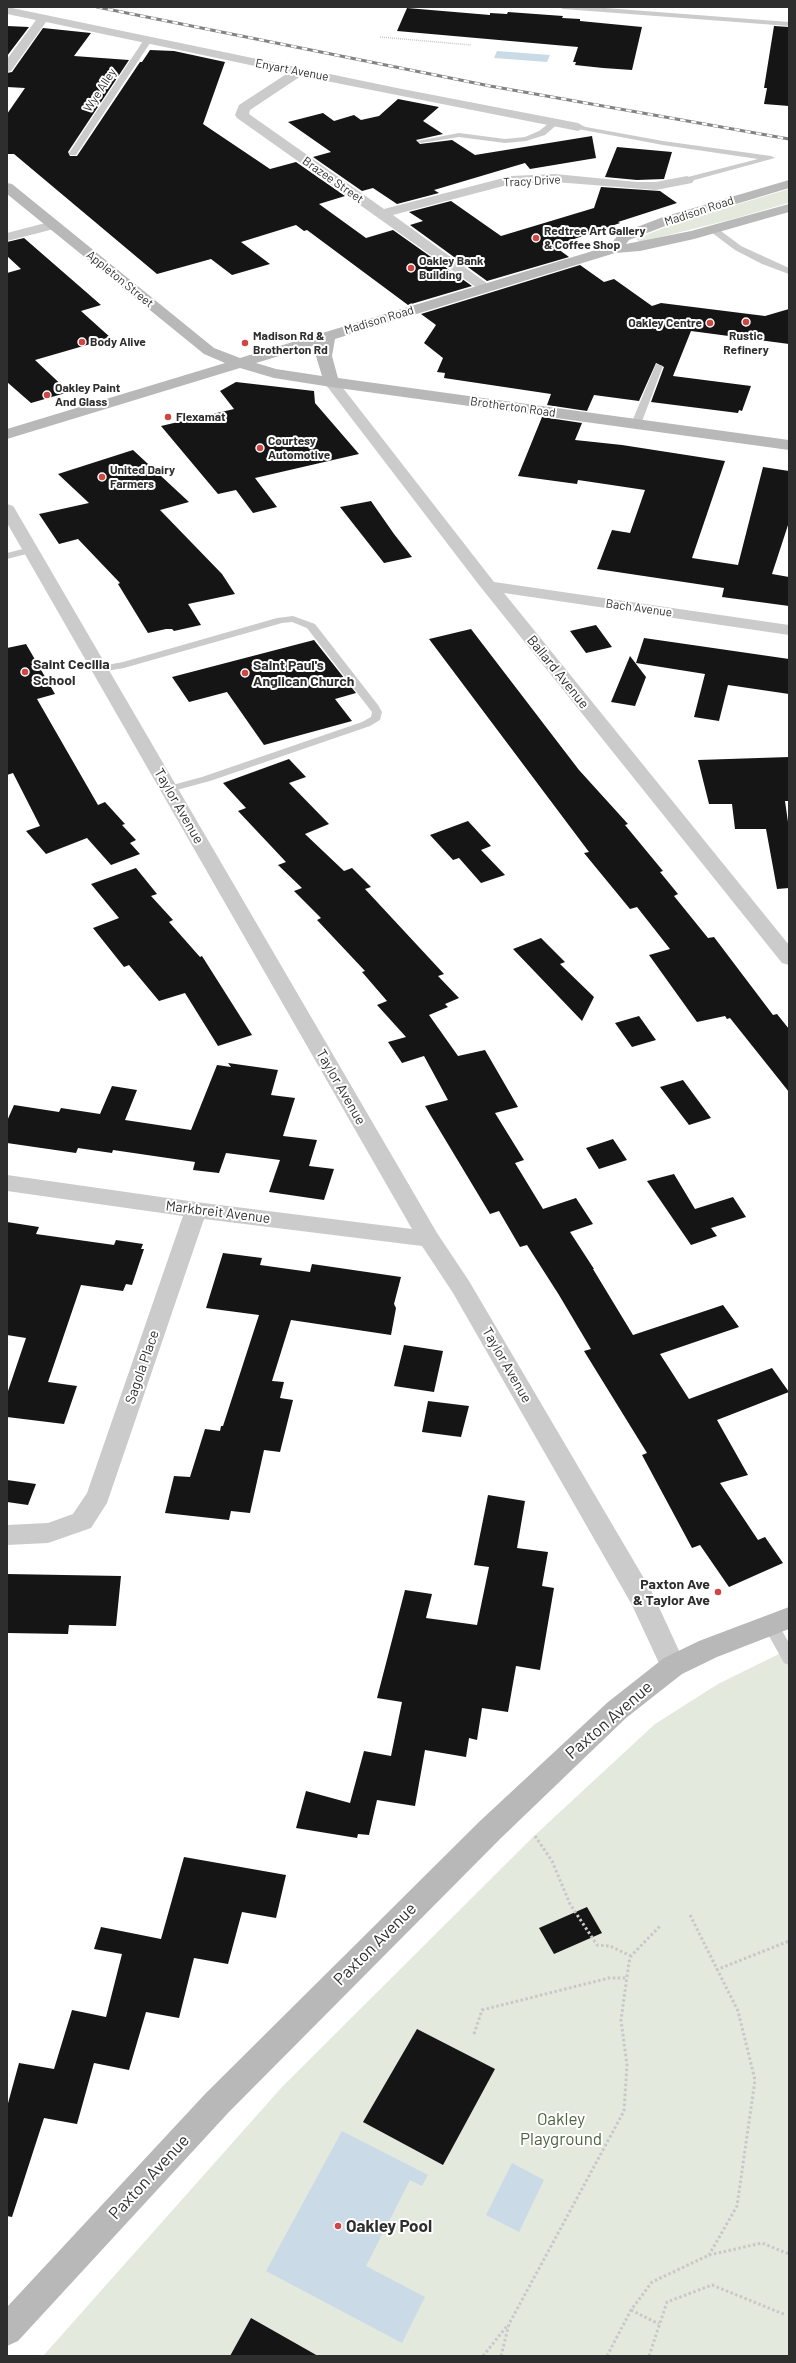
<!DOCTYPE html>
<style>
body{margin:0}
#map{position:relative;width:796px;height:2363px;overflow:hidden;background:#fff;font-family:Barlow,sans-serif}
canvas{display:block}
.frame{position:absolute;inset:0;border:8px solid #2e2e2e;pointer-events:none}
</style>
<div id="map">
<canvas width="796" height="2363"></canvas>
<div class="frame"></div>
</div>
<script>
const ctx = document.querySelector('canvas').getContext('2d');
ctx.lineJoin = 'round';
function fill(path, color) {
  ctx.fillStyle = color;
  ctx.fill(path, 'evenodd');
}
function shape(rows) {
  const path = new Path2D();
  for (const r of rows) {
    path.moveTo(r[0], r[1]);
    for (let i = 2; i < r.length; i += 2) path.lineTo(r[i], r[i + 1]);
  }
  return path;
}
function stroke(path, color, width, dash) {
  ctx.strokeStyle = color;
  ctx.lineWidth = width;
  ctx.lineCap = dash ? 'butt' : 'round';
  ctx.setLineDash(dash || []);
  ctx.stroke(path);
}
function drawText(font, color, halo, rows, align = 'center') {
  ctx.font = font + ' Barlow,sans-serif';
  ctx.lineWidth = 4;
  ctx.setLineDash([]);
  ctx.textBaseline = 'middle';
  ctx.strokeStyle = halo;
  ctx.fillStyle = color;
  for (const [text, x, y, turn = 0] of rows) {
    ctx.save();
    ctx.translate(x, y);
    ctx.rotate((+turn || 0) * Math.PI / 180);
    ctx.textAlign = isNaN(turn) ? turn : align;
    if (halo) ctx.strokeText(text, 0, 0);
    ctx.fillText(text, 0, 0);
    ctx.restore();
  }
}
fill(shape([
 [789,189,788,203,733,219,640,242,636,239,681,221],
 [789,1649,789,2356,43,2356,282,2087,535,1835,655,1724,718,1684]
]), '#e3e9dd');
fill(shape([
 [497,51,550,55,547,62,494,58],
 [342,2131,428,2175,422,2186,410,2180,366,2266,425,2297,402,2343,266,2271],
 [512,2163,544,2180,519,2232,486,2215]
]), '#cbdae7');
fill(shape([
 [407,8,490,15,490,13,507,14,508,12,563,16,562,18,580,19,580,21,642,27,632,70,603,68,575,65,576,62,573,62,578,47,397,31],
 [7,26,29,27,7,56],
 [774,26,789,27,789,106,764,104,767,88,764,88],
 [43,28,91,33,74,56,129,60,68,152,70,156,77,156,140,62,142,62,150,50,174,51,225,62,203,124,270,169,296,162,345,196,319,204,366,238,393,230,472,286,408,305,307,230,304,231,296,225,241,242,270,264,232,275,211,259,157,274,14,154,7,154,7,114,25,88,7,87,7,73,12,72],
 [398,99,439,107,423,121,443,134,416,140,420,144,452,140,475,155,592,136,596,158,530,169,525,163,434,190,439,193,397,204,373,188,362,191,313,157,331,152,288,122,323,113,334,121,354,115,361,120,379,116],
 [617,147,672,152,664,179,637,180,605,177],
 [601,187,660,191,677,203,618,222,620,223,554,246,569,257,487,281,410,225,423,221,409,212,451,201,501,236,594,208],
 [24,238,101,305,81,311,111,338,35,360,69,392,31,403,7,382,7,273,21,269,7,256,7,242],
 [580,265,604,282,614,279,652,306,661,303,765,316,789,309,789,344,691,331,673,376,751,386,742,411,739,410,738,413,651,402,664,367,656,363,639,401,594,395,587,411,547,405,551,394,444,378,445,373,437,372,443,358,424,343,436,325,421,314],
 [236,382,314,391,315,403,359,454,255,478,277,507,253,513,236,490,218,494,161,426,234,409,220,391],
 [542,417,582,423,575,440,622,445,725,461,692,558,738,565,763,467,789,471,789,522,772,574,789,577,789,606,722,597,724,588,597,569,612,530,630,533,645,490,578,480,577,484,518,476],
 [133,450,189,502,160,510,222,574,235,594,188,604,201,625,174,631,172,629,166,629,148,633,118,584,120,583,78,539,59,544,39,514,89,503,58,474],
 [371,501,394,534,412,557,384,563,340,507],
 [596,625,612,647,586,653,570,631],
 [471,629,579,770,628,824,625,825,663,871,660,872,678,894,674,896,708,938,714,937,773,1015,777,1014,789,1029,789,1092,730,1018,727,1019,725,1016,697,1022,649,955,670,949,637,907,630,909,584,853,589,852,429,639],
 [644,638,789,659,789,694,728,685,719,721,694,717,705,674,636,663],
 [314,640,356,693,335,699,352,721,264,745,227,692,189,702,172,677],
 [26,644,55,694,37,699,98,805,105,802,125,824,122,825,136,840,130,843,140,854,111,865,87,838,46,854,26,831,40,826,13,773,7,775,7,648],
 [630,656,646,677,635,706,611,702],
 [789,757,789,801,785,801,789,829,789,888,777,889,766,829,735,829,732,804,709,804,698,760],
 [289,759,306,777,289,783,329,824,305,834,344,871,352,868,371,887,365,889,444,974,438,976,459,998,445,1004,448,1007,429,1015,458,1056,485,1050,518,1107,495,1113,524,1160,515,1163,543,1209,576,1198,593,1224,570,1232,594,1269,593,1269,633,1335,723,1305,739,1327,660,1354,689,1399,772,1368,789,1392,717,1420,748,1475,720,1483,758,1540,765,1537,783,1563,729,1587,700,1545,692,1548,642,1455,647,1453,584,1351,591,1349,559,1295,527,1245,520,1247,499,1211,490,1214,425,1106,448,1100,424,1056,402,1063,388,1042,406,1037,377,1005,387,1001,362,972,365,971,317,920,321,918,294,891,302,888,278,865,286,862,238,811,246,808,223,783],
 [468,821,491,846,481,850,505,875,481,883,459,858,453,860,430,835],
 [136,868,157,894,151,896,173,920,169,922,200,957,202,956,252,1035,218,1046,185,993,159,1001,129,965,124,967,93,928,119,918,91,884],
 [541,938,565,962,560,964,594,997,582,1021,513,949],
 [639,1016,656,1040,632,1047,615,1023],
 [228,1063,278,1070,271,1095,295,1098,283,1136,317,1140,309,1166,334,1169,324,1200,269,1192,280,1160,226,1153,219,1173,193,1170,195,1162,113,1150,112,1153,78,1148,76,1153,7,1143,7,1121,14,1105,59,1112,61,1108,100,1114,112,1086,137,1090,125,1120,191,1130,217,1065,231,1067],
 [683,1080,711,1118,689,1125,660,1087],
 [613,1139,627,1160,599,1169,586,1148],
 [674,1174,695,1209,733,1197,746,1217,711,1228,717,1236,691,1245,647,1181],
 [7,1222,39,1227,36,1234,114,1245,116,1240,143,1244,141,1249,144,1249,132,1285,126,1284,123,1291,81,1285,48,1382,77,1386,64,1424,7,1417,7,1394,26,1338,7,1335],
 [223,1253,262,1258,260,1265,310,1272,312,1264,401,1277,394,1304,396,1308,391,1335,291,1320,272,1381,284,1382,280,1398,293,1400,280,1452,264,1450,250,1513,231,1511,229,1520,165,1513,174,1476,190,1477,205,1429,220,1431,221,1426,223,1426,259,1315,206,1308],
 [404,1345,443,1351,434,1392,394,1386],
 [428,1401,469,1406,461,1437,422,1432],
 [7,1480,36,1484,28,1505,7,1502],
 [488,1495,525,1501,517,1548,548,1552,542,1586,554,1588,540,1670,516,1666,508,1712,482,1708,477,1740,469,1738,466,1757,425,1750,415,1806,377,1800,369,1835,358,1834,357,1838,296,1828,306,1791,350,1803,364,1751,391,1756,402,1702,377,1698,405,1590,432,1594,426,1618,477,1625,489,1567,474,1565],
 [7,1574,121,1576,116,1626,69,1625,68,1634,7,1633],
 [184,1857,286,1875,276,1918,242,1912,228,1964,194,1958,179,2018,146,2012,129,2070,94,2063,77,2124,44,2118,12,2217,7,2216,7,2107,19,2063,54,2069,72,2010,106,2017,122,1954,94,1949,101,1927,161,1939],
 [587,1907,602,1933,554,1954,539,1928],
 [417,2029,495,2069,443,2165,363,2122],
 [251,2318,318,2356,230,2356]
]), '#151515');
stroke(shape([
 [380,37,471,45]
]), '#c8c8c8', 1.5, [1, 1]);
stroke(shape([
 [535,1836,552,1861,570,1904,597,1945,610,1946,631,1956],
 [690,1915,738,2011,755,2080,737,2206,709,2255],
 [716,1970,789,1941],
 [474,2034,482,2010,609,1978,626,1978],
 [631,2310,659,2324],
 [483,2356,507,2326],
 [501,2356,509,2324,624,2111,627,2065,621,2020,629,1962,631,1956,661,1925],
 [607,2356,631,2310,652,2282,709,2255,762,2243,789,2254],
 [649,2356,667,2302,712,2285,786,2315]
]), '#c8c8c8', 3, [2.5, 2.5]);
fill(shape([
 [559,7,592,7,789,22,789,26,563,9,559,7],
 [145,38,152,40,76,155,70,155,69,153,145,38],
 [553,120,560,122,545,135,526,141,505,143,459,137,421,143,417,141,459,133,505,139,525,137,539,131,553,120],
 [575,125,663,141,771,156,775,158,687,182,683,180,684,178,758,159,663,145,578,129,574,127,575,125],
 [711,228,717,228,741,246,789,268,789,274,762,264,735,250,711,232,711,228],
 [656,364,663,366,641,424,633,426,631,424,656,364],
 [31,547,36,550,34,552,7,559,7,553,31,547],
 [293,616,315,624,378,705,382,712,380,720,370,726,210,781,169,792,165,791,165,787,202,777,362,722,371,717,372,712,307,628,292,622,282,623,124,668,100,672,96,671,96,667,123,662,277,618,293,616],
 [771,1619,776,1620,789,1643,789,1665,784,1663,763,1625,766,1620,771,1619]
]), '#cbcbcb');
fill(shape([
 [7,7,397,88,578,123,585,127,578,131,301,76,250,110,249,114,384,209,511,176,555,174,637,182,656,182,687,176,694,180,692,183,656,190,555,182,511,184,393,215,492,287,485,291,480,290,237,118,235,115,239,105,288,73,46,22,11,71,7,72,7,59,36,20,7,14,7,7],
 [53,221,58,222,60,225,58,228,7,241,7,233,53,221],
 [331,377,336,379,494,582,789,625,789,635,504,593,789,945,789,965,782,963,479,585,326,385,323,382,331,377],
 [7,504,13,506,15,509,437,1233,469,1281,652,1592,686,1666,682,1674,673,1677,664,1674,632,1605,453,1293,422,1246,204,1219,107,1503,91,1528,48,1543,7,1545,7,1525,48,1523,73,1514,87,1493,183,1216,7,1191,7,1175,196,1202,412,1229,7,523,7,504]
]), '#cbcbcb');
fill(shape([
 [789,180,789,188,673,223,629,240,626,244,691,231,789,204,789,212,694,239,640,251,615,253,335,339,332,356,338,378,789,440,789,450,331,387,274,378,240,368,7,439,7,429,225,363,204,354,7,194,7,183,12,184,214,348,240,358,609,246,619,234,663,217,789,180],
 [319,344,316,356,322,376,276,369,256,363,319,344],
 [789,1607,789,1629,717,1657,682,1674,626,1718,500,1839,228,2113,18,2341,7,2346,7,2307,206,2093,480,1821,608,1702,664,1658,699,1641,789,1607]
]), '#b8b8b8');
const rail = shape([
 [97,7,490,86,789,139]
]);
stroke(rail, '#838383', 3);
stroke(rail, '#fff', 2, [5.5]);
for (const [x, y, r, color] of [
 [536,238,4,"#cf4745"],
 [411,268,4,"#cf4745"],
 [746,322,4,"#cf4745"],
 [710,323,4,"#cf4745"],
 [82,342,4,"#cf4745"],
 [245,343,4,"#cf4745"],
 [47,395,4,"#cf4745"],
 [168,417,4,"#cf4745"],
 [260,448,4,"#cf4745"],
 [102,477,4,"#cf4745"],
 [25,672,4,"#cf4745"],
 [245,673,4,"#cf4745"],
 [718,1592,4,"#cf4745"],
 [338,2226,4,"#cf4745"]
]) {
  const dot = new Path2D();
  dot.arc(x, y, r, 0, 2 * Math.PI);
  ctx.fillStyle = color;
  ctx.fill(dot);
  stroke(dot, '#fff', 1.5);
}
drawText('12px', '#2e2e2e', '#fff', [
 ["Enyart Avenue",292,70,11],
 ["Wye Alley",100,90,-57],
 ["Brazee Street",333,180,35],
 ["Tracy Drive",532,181,-3],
 ["Madison Road",699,211,-18],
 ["Appleton Street",120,279,39],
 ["Madison Road",379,320,-17],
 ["Brotherton Road",513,407,8],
 ["Bach Avenue",639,608,8]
]);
drawText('bold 12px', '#2e2e2e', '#fff', [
 ["Redtree Art Gallery",544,231],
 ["& Coffee Shop",544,245],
 ["Oakley Bank",419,261],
 ["Building",419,275],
 ["Oakley Centre",702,323,"right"],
 ["Madison Rd &",253,336],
 ["Brotherton Rd",253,350],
 ["Rustic",746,336,"center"],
 ["Refinery",746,350,"center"],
 ["Body Alive",90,342],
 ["Oakley Paint",55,388],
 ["And Glass",55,402],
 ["Flexamat",176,417],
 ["Courtesy",268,441],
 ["Automotive",268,455],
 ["United Dairy",110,470],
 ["Farmers",110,484]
], 'left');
drawText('bold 14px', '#2e2e2e', '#fff', [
 ["Saint Cecilia",33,664],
 ["School",33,680],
 ["Saint Paul's",253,665],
 ["Anglican Church",253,681],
 ["Paxton Ave",710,1584,"right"],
 ["& Taylor Ave",710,1600,"right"]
], 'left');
drawText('14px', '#2e2e2e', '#fff', [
 ["Ballard Avenue",558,672,51],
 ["Taylor Avenue",179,806,60],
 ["Taylor Avenue",341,1087,60],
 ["Markbreit Avenue",218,1212,7],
 ["Taylor Avenue",507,1365,60],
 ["Sagola Place",142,1367,-71]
]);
drawText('17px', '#2e2e2e', '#fff', [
 ["Paxton Avenue",609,1720,-41],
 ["Paxton Avenue",375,1944,-45],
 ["Paxton Avenue",149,2177,-47]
]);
drawText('17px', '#4e6441', '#fff', [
 ["Oakley",561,2119],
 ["Playground",561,2139]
]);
drawText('bold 17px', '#2e2e2e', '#fff', [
 ["Oakley Pool",346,2226]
], 'left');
</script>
